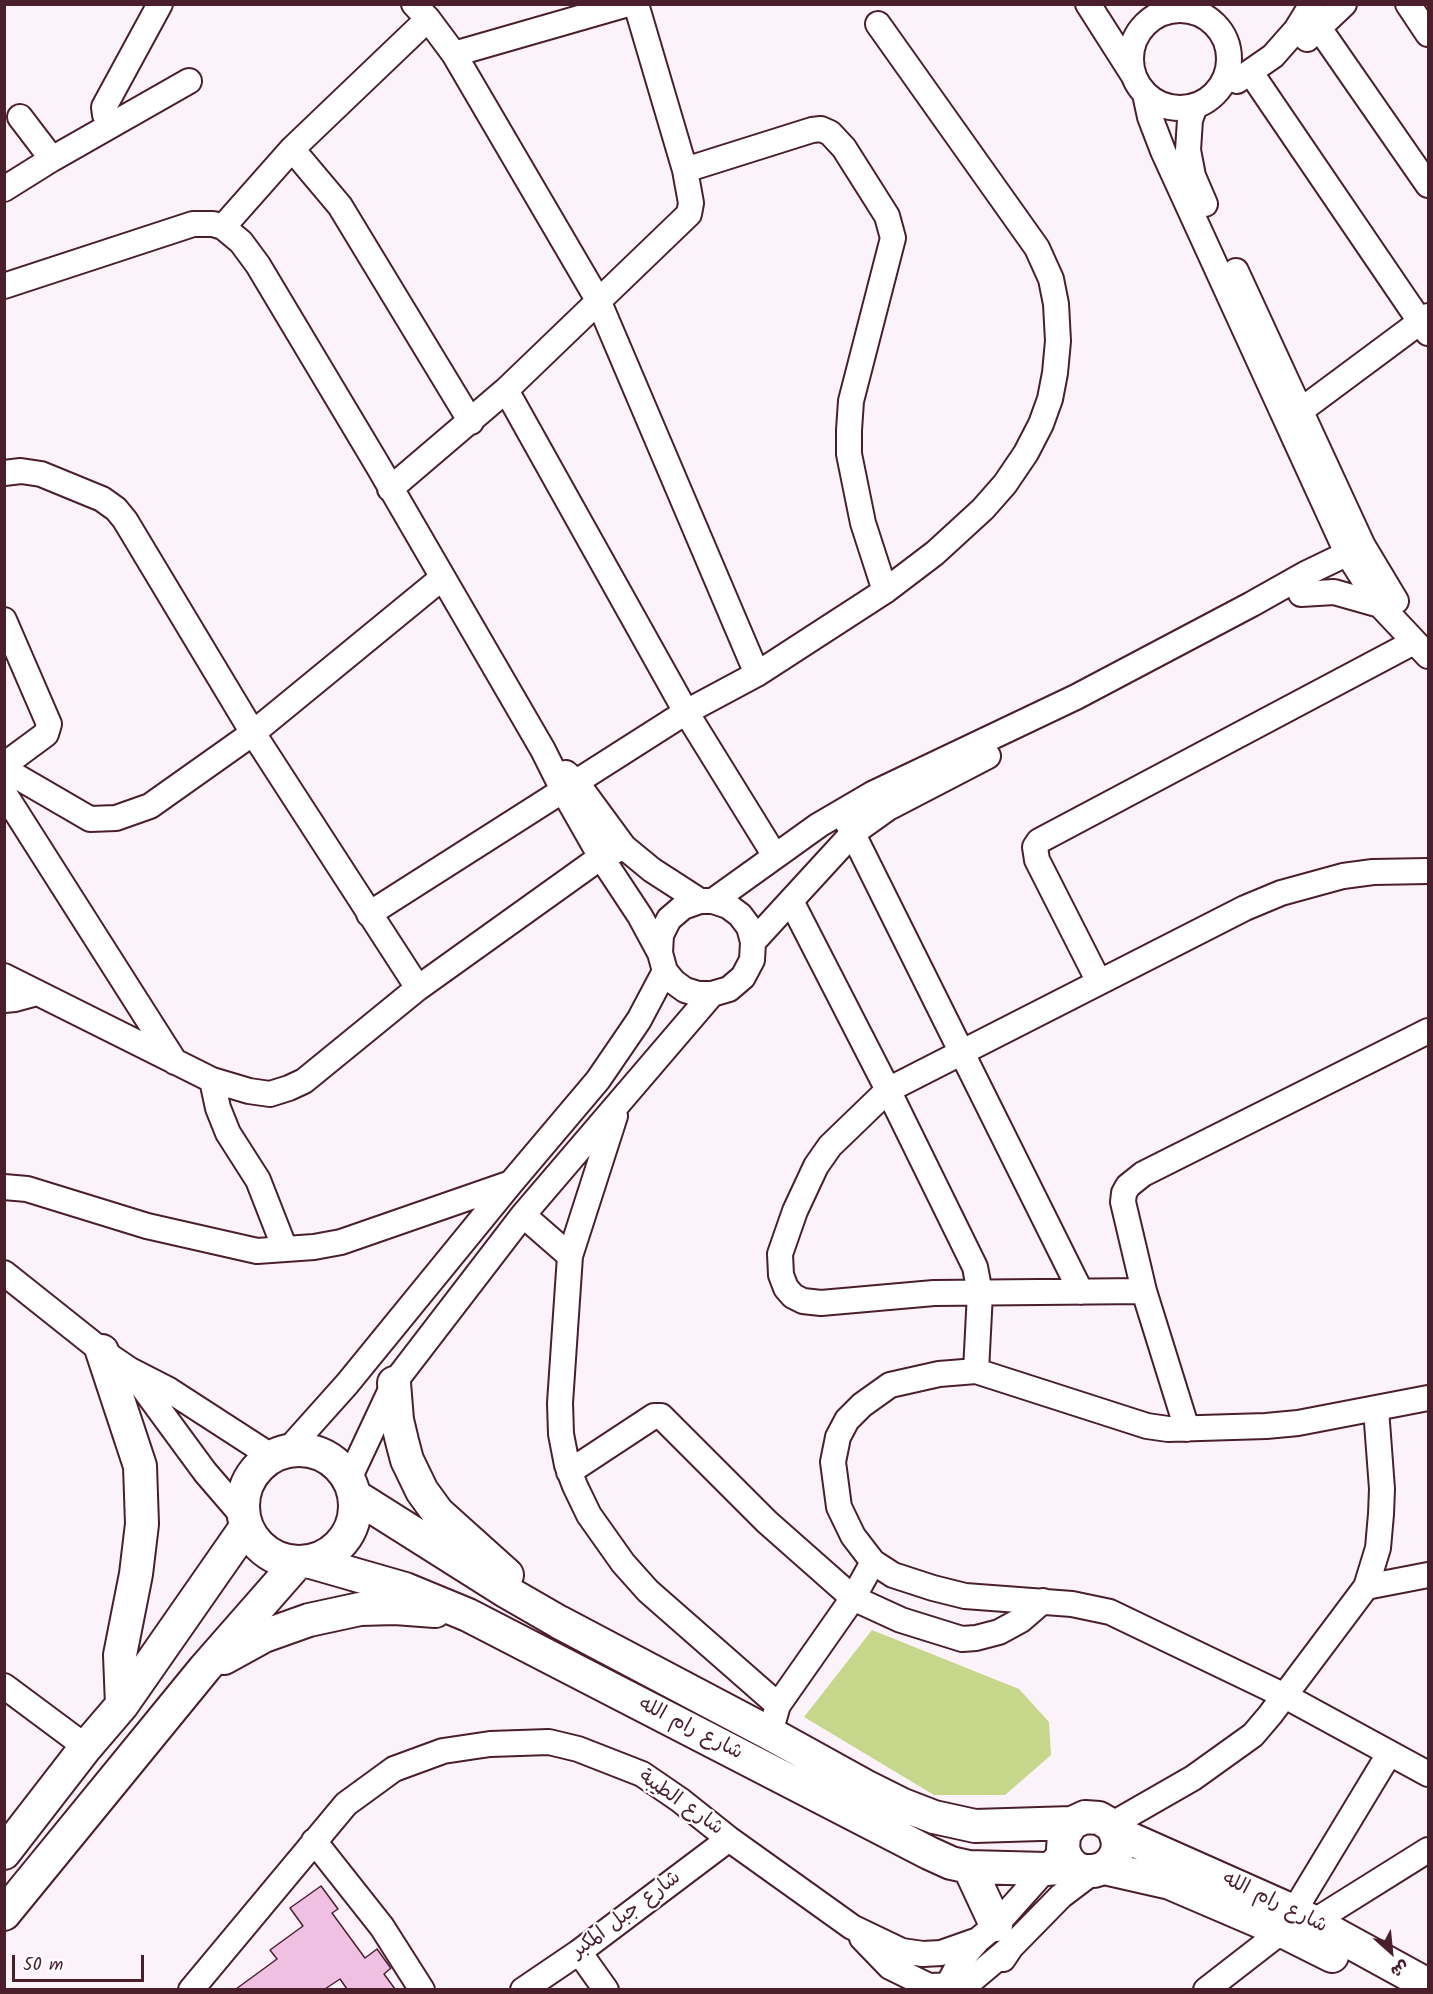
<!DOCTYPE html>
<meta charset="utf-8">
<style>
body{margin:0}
#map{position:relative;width:1433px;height:1994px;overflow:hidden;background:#fcf2f9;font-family:Kalam,"Playpen Sans Arabic",sans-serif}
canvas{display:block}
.frame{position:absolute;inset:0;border:6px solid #4a1f2b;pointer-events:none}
.north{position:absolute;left:1361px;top:1922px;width:60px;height:60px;-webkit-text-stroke:4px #fff;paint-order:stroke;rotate:153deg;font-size:16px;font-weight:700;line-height:24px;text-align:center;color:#4a1f2b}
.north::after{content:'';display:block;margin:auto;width:21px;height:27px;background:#4a1f2b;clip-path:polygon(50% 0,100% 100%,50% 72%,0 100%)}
.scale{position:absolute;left:12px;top:1955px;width:132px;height:27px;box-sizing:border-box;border:3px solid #4a1f2b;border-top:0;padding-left:8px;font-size:18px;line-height:21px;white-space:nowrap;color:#4a1f2b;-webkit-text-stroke:4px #fff;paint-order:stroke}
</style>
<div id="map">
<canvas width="1433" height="1994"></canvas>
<div class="frame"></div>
<div class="north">ش</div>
<div class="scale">50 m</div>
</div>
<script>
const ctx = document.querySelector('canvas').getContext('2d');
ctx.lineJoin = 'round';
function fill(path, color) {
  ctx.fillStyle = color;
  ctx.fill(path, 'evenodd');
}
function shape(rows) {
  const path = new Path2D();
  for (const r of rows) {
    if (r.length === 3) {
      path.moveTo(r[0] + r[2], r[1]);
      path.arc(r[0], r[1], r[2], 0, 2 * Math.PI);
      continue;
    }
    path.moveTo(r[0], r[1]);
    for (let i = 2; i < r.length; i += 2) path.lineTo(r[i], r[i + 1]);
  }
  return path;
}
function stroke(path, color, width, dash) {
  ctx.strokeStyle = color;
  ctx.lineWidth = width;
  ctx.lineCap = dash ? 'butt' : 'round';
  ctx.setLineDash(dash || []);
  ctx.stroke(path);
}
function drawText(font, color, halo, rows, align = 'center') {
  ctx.font = font + ' Kalam,"Playpen Sans Arabic",sans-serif';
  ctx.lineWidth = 4.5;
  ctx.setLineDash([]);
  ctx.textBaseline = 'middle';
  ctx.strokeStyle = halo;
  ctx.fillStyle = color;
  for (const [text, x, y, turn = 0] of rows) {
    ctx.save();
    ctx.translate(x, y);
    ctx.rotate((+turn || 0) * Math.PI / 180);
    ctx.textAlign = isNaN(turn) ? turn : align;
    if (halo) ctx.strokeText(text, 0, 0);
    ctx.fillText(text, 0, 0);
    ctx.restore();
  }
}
fill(shape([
 [872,1630,1019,1689,1049,1722,1051,1755,1005,1795,934,1795,804,1717]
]), '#c6d78b');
const building = shape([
 [321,1886,338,1909,332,1913,365,1958,377,1949,390,1967,391,1968,384,1974,395,1989,347,1989,340,1979,325,1989,236,1989,277,1959,270,1950,303,1926,290,1908,321,1886]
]);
fill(building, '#f0c0e2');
stroke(building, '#4a1f2b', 1.5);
const minor = shape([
 [414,4,428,19,454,54,598,300,757,674],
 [1088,4,1132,73],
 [1408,4,1428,34],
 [1180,59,49],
 [1319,28,1428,185],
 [1307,39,1344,4],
 [454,54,628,4],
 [1251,73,1428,333],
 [1237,81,1273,56,1296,30,1312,4],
 [1145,94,1150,117,1163,151,1347,553,1380,605,1428,656],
 [1195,106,1190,120,1188,150,1193,176,1205,204],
 [20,117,52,159],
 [112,125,105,115,104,107,160,4],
 [292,149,340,206,471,422],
 [685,170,812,130,821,129,830,133,844,148,887,216,893,238,851,401,849,430,849,454,863,523,885,591],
 [4,189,52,159,189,81],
 [223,227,292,149,428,19],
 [1236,271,1363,546,1396,601],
 [4,286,193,224,213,224,223,227,241,242,258,265,377,464,543,750,564,792,601,857,640,916,660,953],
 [506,390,686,712,775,856],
 [1288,420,1428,316],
 [4,473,21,471,41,474,102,499,116,509,125,520,253,733,418,988],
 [390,489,506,390,689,214,691,203,685,170,636,4],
 [1301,594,1334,592,1380,605],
 [4,620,49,724,46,734,4,765],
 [4,769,90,819,116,818,150,806,253,733,442,578],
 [566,773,577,783,624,847,652,870,700,901],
 [4,793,175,1062],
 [847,822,1081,1292],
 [713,901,819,825,872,794,1076,697,1252,604,1307,573,1363,546],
 [791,901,888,1090,975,1267,980,1293,976,1371],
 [369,914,686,712,757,674,885,591,935,553,983,509,1005,484,1026,453,1041,424,1050,399,1055,373,1058,341,1056,304,1051,279,1037,248,878,24],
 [753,942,853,833,888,808,988,756],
 [4,976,212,1080,249,1091,270,1094,289,1088,304,1081,418,988,601,857,624,847],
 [1099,982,1037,860,1035,847,1039,841,1414,642],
 [4,1000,15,999,37,993],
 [212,1080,218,1108,228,1133,258,1180,285,1249],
 [615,1116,570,1256,560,1403,561,1434,567,1465,575,1486,589,1515,623,1563,648,1591,778,1705],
 [4,1187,27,1189,147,1226,257,1251,314,1247,341,1242,511,1183],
 [523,1215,570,1256],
 [4,1273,102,1351,130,1370,169,1390,271,1456],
 [1144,1291,934,1293,821,1303,803,1301,793,1296,786,1288,781,1275,780,1254,795,1211,816,1166,830,1146,888,1090,1245,908,1281,893,1343,876,1373,872,1428,871],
 [133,1374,205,1472,242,1515],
 [1428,1398,1298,1423,1266,1426,1168,1429,1147,1426,976,1371,939,1374,890,1385,862,1405,847,1420,838,1437,833,1462,839,1507,853,1536,873,1562,893,1575,933,1588,965,1596,1072,1604,1110,1612,1285,1696,1428,1774],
 [1187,1429,1144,1291,1123,1202,1124,1193,1128,1186,1143,1174,1428,1031],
 [288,1450,347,1384,511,1183,598,1080,639,1020,665,971],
 [569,1472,654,1416,661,1416,767,1522,853,1598,901,1620,962,1639,976,1638,999,1632,1021,1620,1043,1601],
 [349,1479,394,1383,523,1215,712,994,729,989,743,977,752,960,753,942,749,927,740,915,728,906,713,901,700,901,683,907,669,919,661,935,660,953,665,971,674,982,685,990,698,994,712,994],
 [1366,1587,1428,1575],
 [4,1686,86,1747],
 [774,1719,778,1705,853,1598,873,1562],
 [1111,1825,1193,1778,1253,1735,1270,1715,1366,1587,1378,1548,1381,1514,1382,1489,1376,1409],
 [314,1841,382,1927,422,1990],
 [1313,1922,1428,1850],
 [862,1938,890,1967,929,1986,960,1985,973,1979,1011,1947],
 [579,1952,606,1990],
 [1003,1959,1011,1947,1061,1896,1094,1871],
 [191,1990,346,1804,394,1769,443,1751,490,1744,549,1742,578,1749,642,1774,680,1800,729,1839,852,1927,902,1951,923,1954,941,1953,978,1940],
 [523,1990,579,1952,729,1839],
 [945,1990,963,1957,978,1940,996,1925,1054,1860],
 [1206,1990,1282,1931,1389,1754]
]);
const major = shape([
 [102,1351,140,1466,142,1524,136,1574,120,1655,122,1705],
 [394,1383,397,1420,402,1441,407,1460,422,1491,438,1513,507,1575],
 [299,1506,56],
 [355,1496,507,1592,559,1622,769,1733,865,1786,903,1805,934,1817,975,1826,1072,1823],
 [311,1562,405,1589,468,1615,929,1853,951,1863,969,1867,1046,1869,1074,1867,1083,1871,1094,1871,1104,1868,1112,1861,1117,1852,1118,1842,1115,1832,1111,1825,1099,1818,1085,1817,1072,1823,1064,1835,1063,1849,1067,1859,1074,1867],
 [224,1658,264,1636,309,1620,360,1609,395,1608,435,1611],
 [1115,1832,1295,1912,1428,1985],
 [4,1853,86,1747,122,1705,246,1527],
 [969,1867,996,1925],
 [1104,1868,1170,1883,1282,1931,1332,1956],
 [4,1914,205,1668,297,1563]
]);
stroke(minor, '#4a1f2b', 28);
stroke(major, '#4a1f2b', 36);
stroke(minor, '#fff', 24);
stroke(major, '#fff', 32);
drawText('20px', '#4a1f2b', '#fff', [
 ["شارع رام الله",690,1730,27],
 ["شارع الطيبة",680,1804,35],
 ["شارع رام الله",1274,1904,26],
 ["شارع جبل المكبر",627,1916,-37]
]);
</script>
